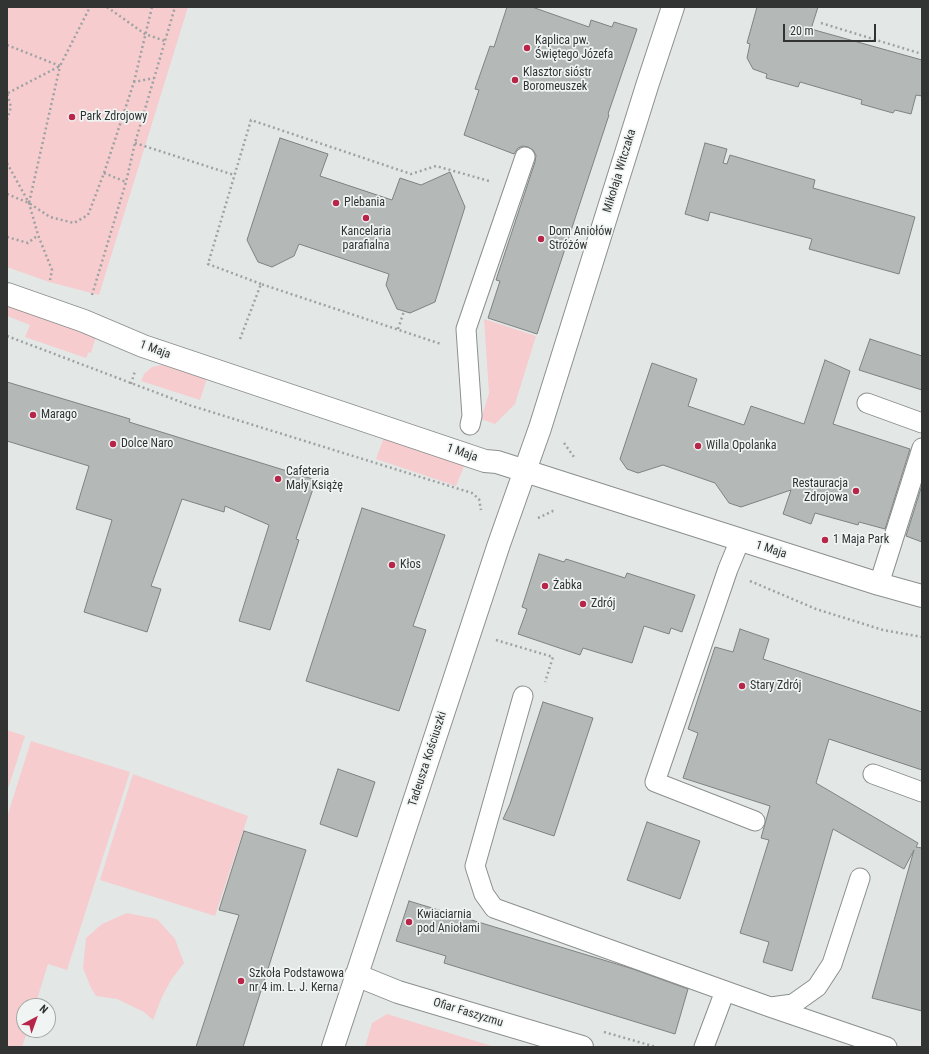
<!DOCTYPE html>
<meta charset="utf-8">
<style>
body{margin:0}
#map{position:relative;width:929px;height:1054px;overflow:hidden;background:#e3e8e7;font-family:"Roboto Condensed",sans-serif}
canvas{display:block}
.frame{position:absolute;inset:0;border:8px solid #323434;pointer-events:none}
.north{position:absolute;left:16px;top:998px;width:40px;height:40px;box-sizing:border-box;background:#f0f5f4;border:1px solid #a4a8a7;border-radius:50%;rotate:41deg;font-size:11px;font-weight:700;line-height:16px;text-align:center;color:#323434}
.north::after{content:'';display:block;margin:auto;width:14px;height:18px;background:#b72648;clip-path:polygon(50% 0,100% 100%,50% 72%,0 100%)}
.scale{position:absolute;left:783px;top:24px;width:93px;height:18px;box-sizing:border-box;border:2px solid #323434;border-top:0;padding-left:5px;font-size:12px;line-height:14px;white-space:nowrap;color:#323434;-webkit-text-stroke:3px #f0f5f4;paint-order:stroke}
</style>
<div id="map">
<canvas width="929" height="1054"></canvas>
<div class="frame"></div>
<div class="north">N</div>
<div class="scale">20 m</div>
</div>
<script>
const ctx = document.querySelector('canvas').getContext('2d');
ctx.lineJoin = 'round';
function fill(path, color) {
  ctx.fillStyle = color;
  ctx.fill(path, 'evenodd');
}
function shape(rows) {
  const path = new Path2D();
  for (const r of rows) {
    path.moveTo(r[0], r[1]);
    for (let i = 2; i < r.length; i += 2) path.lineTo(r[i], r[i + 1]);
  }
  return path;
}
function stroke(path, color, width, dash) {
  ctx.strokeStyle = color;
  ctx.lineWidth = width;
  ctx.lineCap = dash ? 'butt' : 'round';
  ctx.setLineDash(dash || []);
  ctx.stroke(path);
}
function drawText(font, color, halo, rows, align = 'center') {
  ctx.font = font + ' "Roboto Condensed",sans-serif';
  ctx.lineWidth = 3.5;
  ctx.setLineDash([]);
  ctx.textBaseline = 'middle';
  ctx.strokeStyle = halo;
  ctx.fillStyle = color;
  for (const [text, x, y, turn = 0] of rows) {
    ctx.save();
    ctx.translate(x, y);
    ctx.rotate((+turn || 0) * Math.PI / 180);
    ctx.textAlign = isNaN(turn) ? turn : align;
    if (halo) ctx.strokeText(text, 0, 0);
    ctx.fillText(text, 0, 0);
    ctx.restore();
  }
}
fill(shape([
 [7,7,188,7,99,295,49,282,7,267],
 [7,303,97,333,91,353,89,352,86,358,25,337,30,325,7,316],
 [484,319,536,336,515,404,495,424,481,419,489,393],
 [162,365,207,378,200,400,141,381,144,374,152,367],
 [384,437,465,464,456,486,376,459],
 [7,730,25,736,7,792],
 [31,741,130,772,67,970,48,964,35,1006,24,1006,24,1030,28,1030,22,1047,7,1047,7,817],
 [133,774,248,816,215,916,100,880],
 [127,913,157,919,175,939,184,963,171,980,162,997,153,1020,144,1012,117,999,96,996,91,988,83,968,86,938,102,924],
 [387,1014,495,1047,365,1047,372,1023]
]), '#f6ccce');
const building = shape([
 [507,7,532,7,589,27,591,20,612,27,614,22,637,29,608,114,609,115,537,334,488,318,500,281,496,280,535,162,536,155,533,150,528,147,523,146,518,148,514,154,464,135,479,90,475,89,490,46,494,47,507,7],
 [757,7,818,7,811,29,922,60,922,96,916,95,911,114,895,110,893,113,861,104,862,100,800,82,798,87,766,78,767,74,753,69,747,58,750,44,747,43,757,7],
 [280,138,328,154,320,176,392,200,400,178,421,185,450,172,465,207,435,302,410,313,397,309,386,285,389,274,299,244,294,256,272,267,258,262,247,240,280,138],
 [705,143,727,149,723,163,727,164,730,155,815,180,813,188,915,217,899,274,809,249,812,239,710,212,708,221,685,214,705,143],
 [870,339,922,356,922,390,859,370,870,339],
 [825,360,850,371,833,424,910,449,885,529,859,522,858,525,815,513,811,524,783,514,791,490,741,507,729,503,715,483,663,465,638,473,627,469,620,459,652,363,697,379,688,406,744,425,751,406,804,424,825,360],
 [7,382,130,419,129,422,316,480,296,539,299,540,270,630,239,621,269,525,225,506,224,512,182,499,151,586,161,589,147,632,84,612,112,520,76,509,89,466,7,441,7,382],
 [922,485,922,542,906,536,922,485],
 [362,508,445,535,413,626,426,630,399,711,306,681,362,508],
 [539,554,564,562,566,559,625,578,627,573,695,595,682,632,671,628,669,634,644,626,632,663,583,648,580,655,518,634,527,609,522,607,539,554],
 [740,629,769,639,763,659,922,712,922,770,829,739,816,783,918,843,916,847,922,848,922,1011,872,998,914,850,904,869,833,829,792,971,763,962,769,942,740,933,769,840,761,838,770,806,683,778,698,733,688,729,715,647,733,652,740,629],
 [543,702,593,718,554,836,503,819,510,804,543,702],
 [338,769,375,782,357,837,320,824,338,769],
 [647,822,700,841,680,899,627,880,647,822],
 [244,831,306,850,243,1047,196,1047,239,915,219,910,244,831],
 [409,901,633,969,688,989,675,1034,444,963,446,956,396,941,409,901]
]);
fill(building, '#b4b9b8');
stroke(building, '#7e8281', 1);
const lane = shape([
 [867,403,922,423],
 [470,425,472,416,466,329,525,157],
 [740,540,728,569,655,782,755,821],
 [879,584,922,448],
 [523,696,475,866,484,894,494,908,770,1007,887,1047],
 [873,774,922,792],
 [771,1007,793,1004,817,987,832,964,860,878],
 [704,1047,725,991]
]);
const street = shape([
 [7,294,84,321,143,346,485,461,497,462,879,584,922,596],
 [356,975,398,992,582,1047],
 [333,1047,499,544,540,428,647,86,673,7]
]);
stroke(lane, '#8b8f8e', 21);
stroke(street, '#8b8f8e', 24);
stroke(shape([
 [107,7,145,34,165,41],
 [821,23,922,54],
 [7,45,60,66,29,203],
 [134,82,152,7],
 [8,93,60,66,90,7],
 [7,120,11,107,7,93],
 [135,143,234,175],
 [7,163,29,203,38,235,52,270,50,280],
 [104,173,126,182],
 [7,194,29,203,50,217,74,223,88,215,104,173,134,82,154,78],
 [7,237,28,243,38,235],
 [261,284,208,264,251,120,411,174,436,166,489,181],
 [92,295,126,182,135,143,175,7],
 [398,329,404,311],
 [7,336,189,405,472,493,479,499,481,510],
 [240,339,261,284,441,344],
 [131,384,135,371],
 [564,443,574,457],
 [538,518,553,511,555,511],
 [750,581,816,609,883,630,922,637],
 [496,640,553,657,545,682],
 [604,1032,656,1047]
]), '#9ea2a2', 2.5, [2, 3]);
stroke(lane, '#fff', 19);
stroke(street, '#fff', 22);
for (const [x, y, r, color] of [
 [527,48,4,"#b72648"],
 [515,80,4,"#b72648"],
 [72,117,4,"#b72648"],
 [336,203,4,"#b72648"],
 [366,218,4,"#b72648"],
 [541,239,4,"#b72648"],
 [33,415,4,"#b72648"],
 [113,444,4,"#b72648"],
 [698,446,4,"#b72648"],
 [278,479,4,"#b72648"],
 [856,491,4,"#b72648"],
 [825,540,4,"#b72648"],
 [392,565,4,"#b72648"],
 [545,586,4,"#b72648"],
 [583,604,4,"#b72648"],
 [742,686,4,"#b72648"],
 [409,922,4,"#b72648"],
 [241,981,4,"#b72648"]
]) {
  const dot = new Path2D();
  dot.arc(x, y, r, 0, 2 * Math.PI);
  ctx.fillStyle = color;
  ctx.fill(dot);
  stroke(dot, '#f0f5f4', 1.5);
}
drawText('12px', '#323434', '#f0f5f4', [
 ["Kaplica pw.",535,41],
 ["Świętego Józefa",535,55],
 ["Klasztor sióstr",523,73],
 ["Boromeuszek",523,87],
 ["Park Zdrojowy",80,117],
 ["Plebania",344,203],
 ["Kancelaria",366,232,"center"],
 ["parafialna",366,246,"center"],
 ["Dom Aniołów",549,232],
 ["Stróżów",549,246],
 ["Marago",41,415],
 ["Dolce Naro",121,444],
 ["Willa Opolanka",706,446],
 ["Cafeteria",286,472],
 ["Mały Książę",286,486],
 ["Restauracja",848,484,"right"],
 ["Zdrojowa",848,498,"right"],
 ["1 Maja Park",833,540],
 ["Kłos",400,565],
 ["Żabka",553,586],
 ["Zdrój",591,604],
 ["Stary Zdrój",750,686],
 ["Kwiaciarnia",417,915],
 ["pod Aniołami",417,929],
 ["Szkoła Podstawowa",249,974],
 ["nr 4 im. L. J. Kerna",249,988]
], 'left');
drawText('12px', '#323434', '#f0f5f4', [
 ["Mikołaja Witczaka",620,171,-73],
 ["1 Maja",155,350,20],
 ["1 Maja",462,453,19],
 ["1 Maja",771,550,18],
 ["Tadeusza Kościuszki",428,759,-72],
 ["Ofiar Faszyzmu",468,1013,17]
]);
</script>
